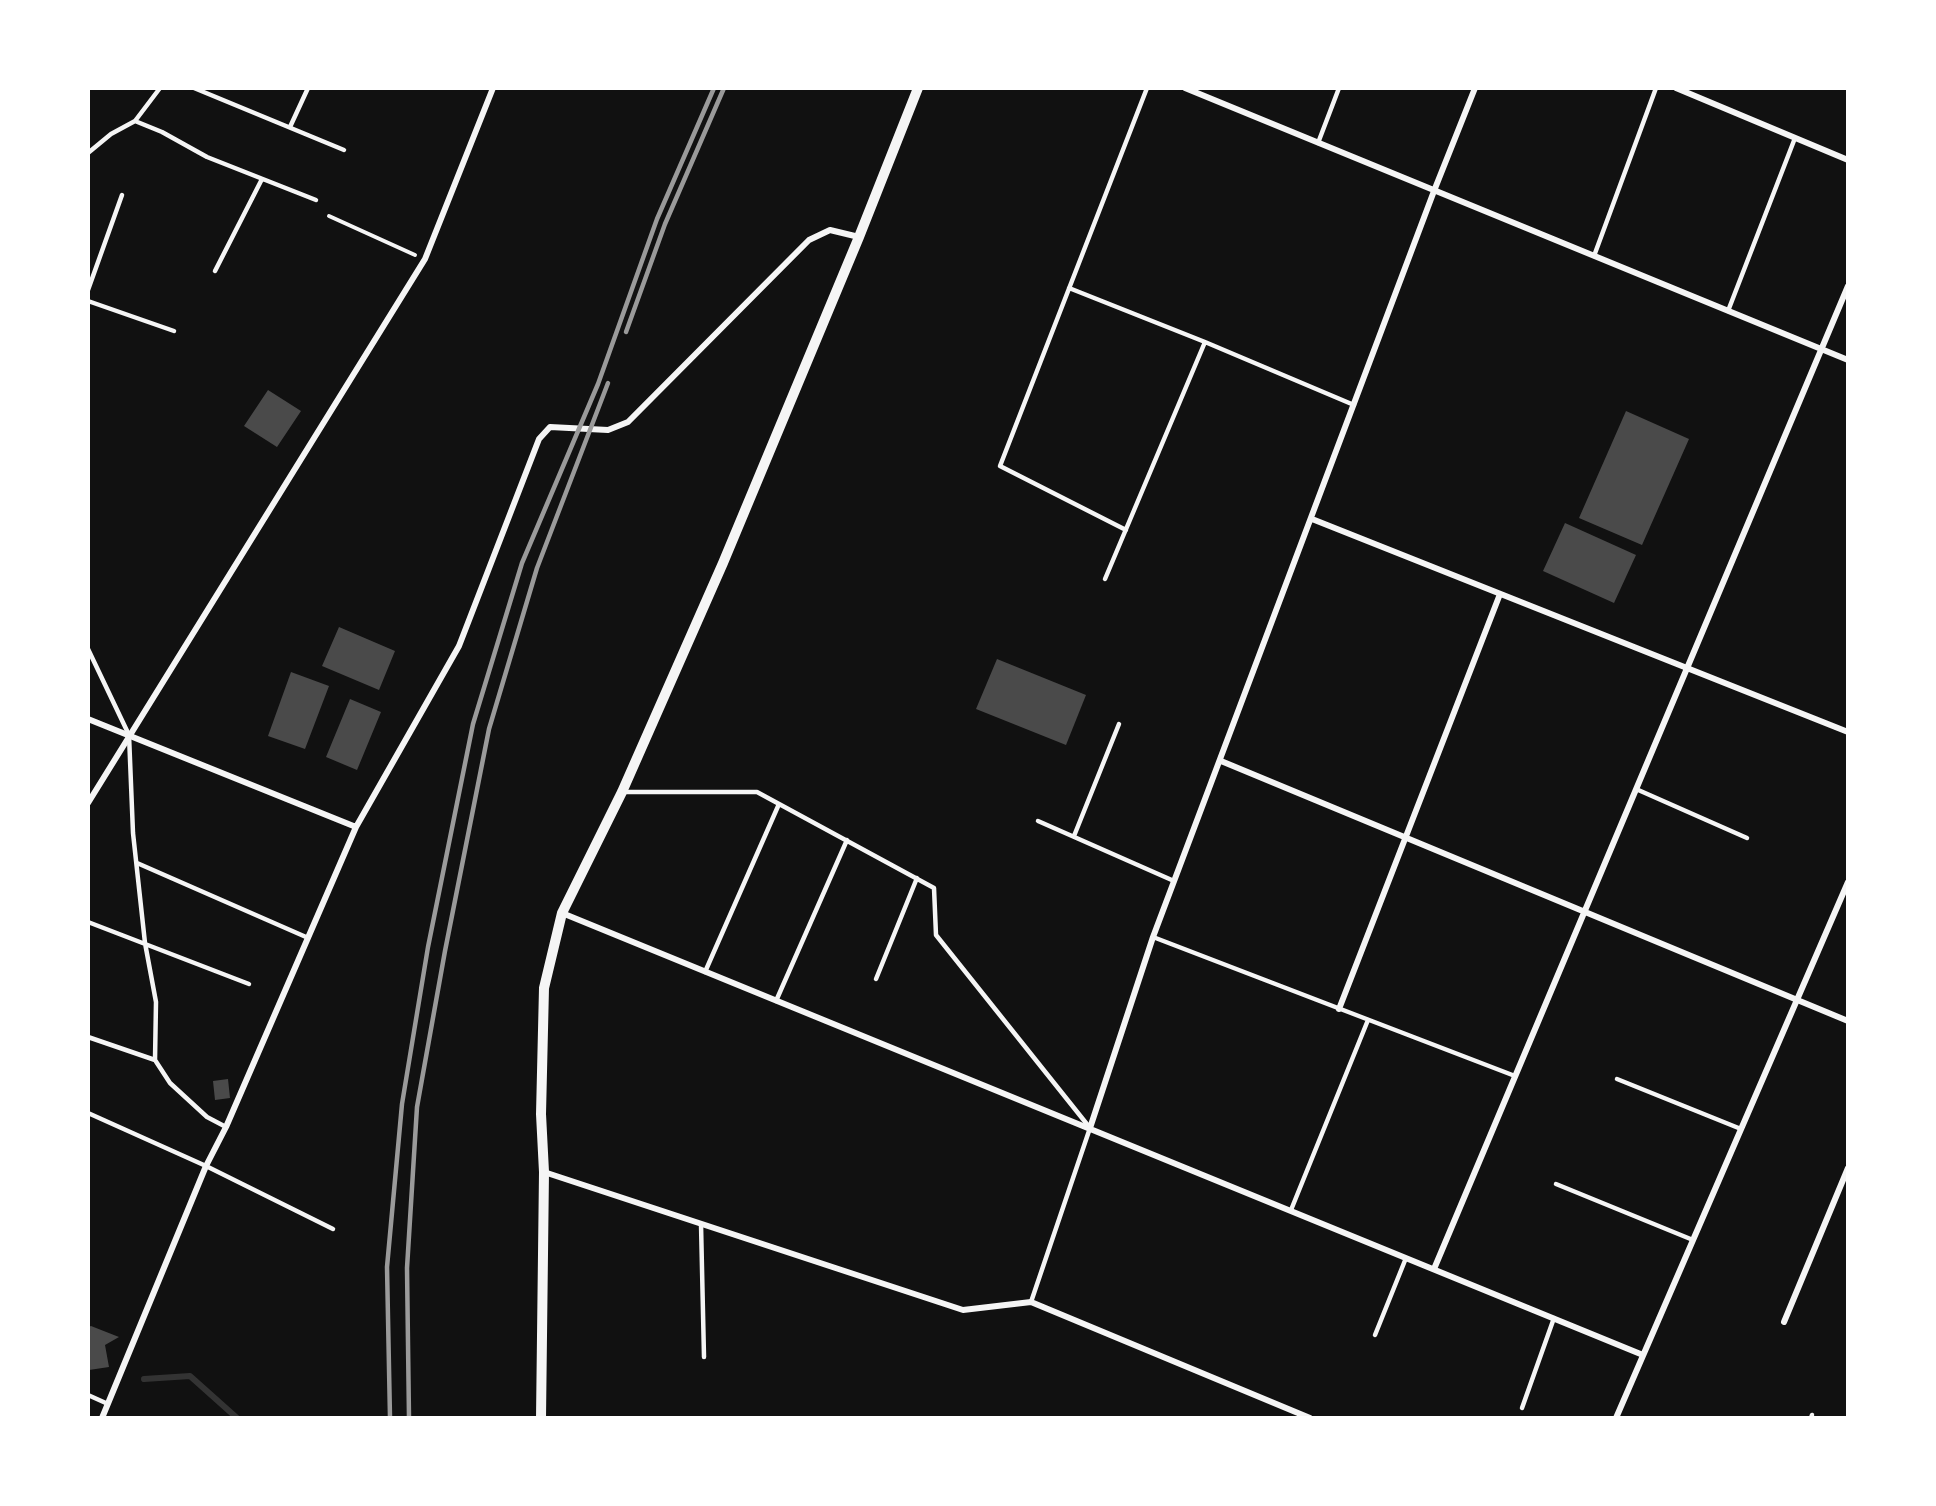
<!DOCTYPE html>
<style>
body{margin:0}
#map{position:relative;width:1936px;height:1506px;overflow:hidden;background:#111;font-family:"Archivo Narrow",sans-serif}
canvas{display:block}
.frame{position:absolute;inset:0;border:90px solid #fff;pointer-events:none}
</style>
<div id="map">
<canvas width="1936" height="1506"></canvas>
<div class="frame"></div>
</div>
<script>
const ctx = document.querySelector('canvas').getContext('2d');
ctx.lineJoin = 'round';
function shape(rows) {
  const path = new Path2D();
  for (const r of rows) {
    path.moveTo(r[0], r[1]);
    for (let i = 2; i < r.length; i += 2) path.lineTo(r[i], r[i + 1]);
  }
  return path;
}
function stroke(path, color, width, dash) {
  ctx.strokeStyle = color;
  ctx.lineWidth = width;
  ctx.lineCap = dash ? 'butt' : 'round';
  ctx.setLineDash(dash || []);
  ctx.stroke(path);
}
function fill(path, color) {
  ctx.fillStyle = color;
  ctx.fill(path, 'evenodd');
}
stroke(shape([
 [144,1379,190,1376,237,1418]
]), '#333', 6);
fill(shape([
 [268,390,301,411,277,447,244,426],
 [1626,411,1689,439,1642,545,1579,518],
 [1565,523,1636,555,1614,603,1543,571],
 [339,627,395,651,379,690,322,666],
 [997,659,1086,695,1066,745,976,709],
 [291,672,329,686,305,749,268,736],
 [350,699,381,712,357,770,326,757],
 [228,1079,230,1098,215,1100,213,1081],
 [91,1326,119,1337,105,1345,109,1367,89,1370,88,1327]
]), '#4a4a4a');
stroke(shape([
 [329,216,415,255]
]), '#f5f5f5', 4);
stroke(shape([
 [194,88,344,150],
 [135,121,162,132,207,157,316,200],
 [290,127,308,88],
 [1318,143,1339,88],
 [88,153,111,134,135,121,160,88],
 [1594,256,1656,88],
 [215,271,262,179],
 [1069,288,1205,342,1354,405],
 [88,290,122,195],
 [88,301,174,331],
 [1728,311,1795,138],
 [1126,530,1000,466,1147,88],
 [1105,579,1205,342],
 [88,649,129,735,133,833,145,943,156,1002,155,1060,170,1083,207,1117,226,1127],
 [1636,789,1747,838],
 [622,792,757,792,934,888,936,935,1090,1128,1031,1302],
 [1038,821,1174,881],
 [1074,836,1119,724],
 [137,863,306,937],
 [88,922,249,984],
 [1153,937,1515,1076],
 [705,972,779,804],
 [876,979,917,878],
 [776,1001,847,840],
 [88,1037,155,1060],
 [1617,1079,1741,1129],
 [88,1113,206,1166,333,1229],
 [1556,1184,1693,1240],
 [1291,1210,1368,1020],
 [701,1224,704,1357],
 [1375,1335,1406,1258],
 [88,1395,108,1404],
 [1522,1408,1554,1318],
 [1811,1418,1812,1415]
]), '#f5f5f5', 4.5);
stroke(shape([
 [1185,88,1848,360],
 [1676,88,1848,160],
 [1312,519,1848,732],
 [88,719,356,827],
 [1221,761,1848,1021],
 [88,803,425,259,493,88],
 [562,913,1643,1355],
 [1339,1009,1500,594],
 [1090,1128,1153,937,1434,191,1475,88],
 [544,1172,963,1310,1031,1302,1310,1418],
 [1434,1269,1848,286],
 [1784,1322,1848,1168],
 [102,1418,206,1166,226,1127,356,827,459,646,539,439,550,427,608,430,628,422,809,240,830,230,859,237],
 [1616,1418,1848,882]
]), '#f5f5f5', 6);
stroke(shape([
 [541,1418,544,1172,541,1114,544,988,562,913,622,792,723,563,859,237,918,88]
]), '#f5f5f5', 10);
stroke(shape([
 [626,332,665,224,724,88],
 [390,1418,387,1267,402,1104,428,947,473,724,522,563,598,384,657,219,714,88],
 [409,1418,407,1268,417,1107,445,951,489,729,537,568,608,383]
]), '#9a9a9a', 4.5);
</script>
